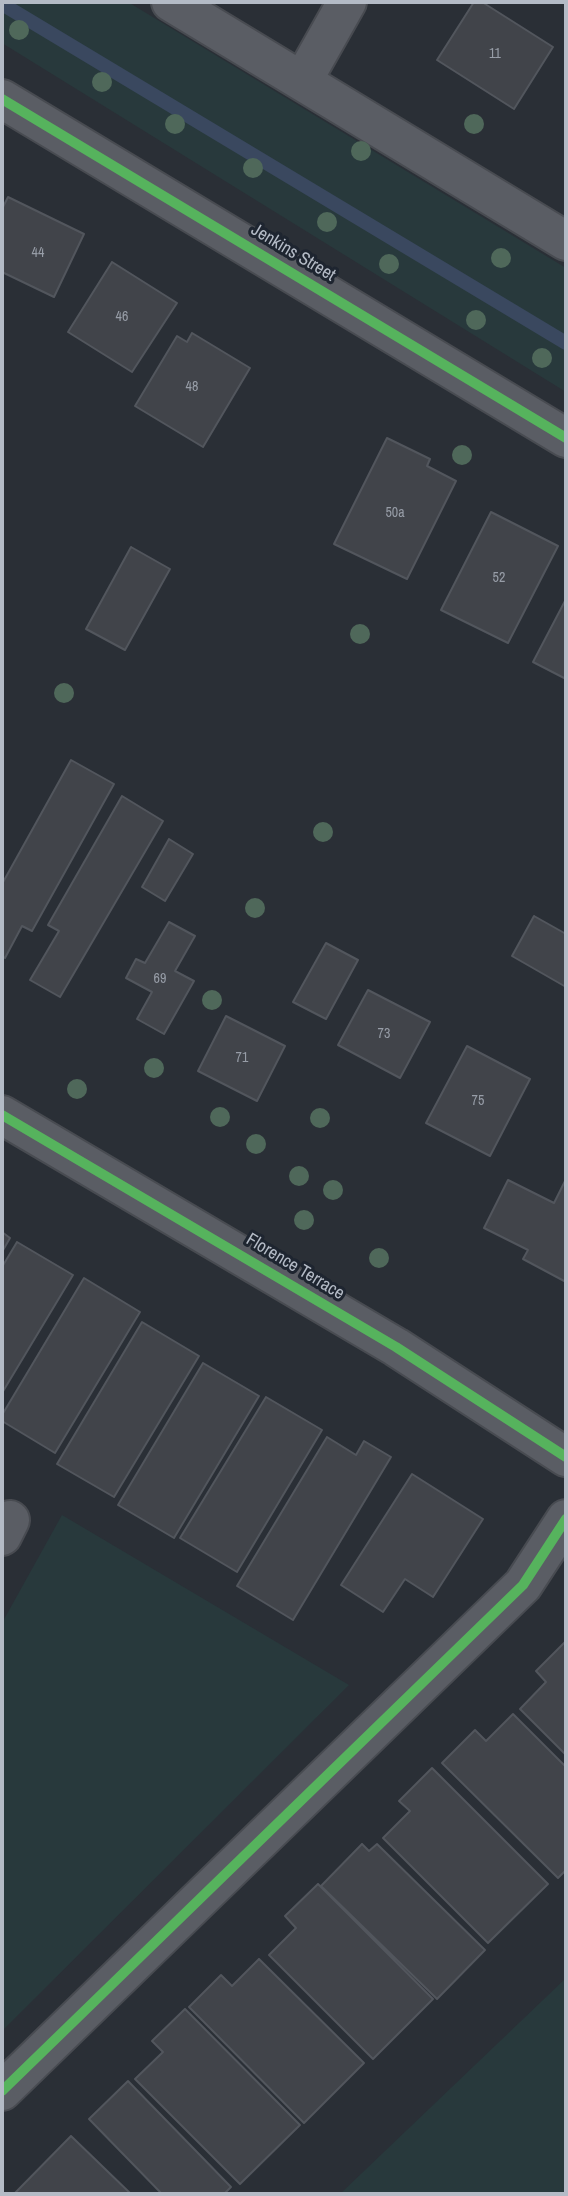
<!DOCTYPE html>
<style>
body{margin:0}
#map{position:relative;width:568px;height:2196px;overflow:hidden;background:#2a2f36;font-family:"Archivo Narrow",sans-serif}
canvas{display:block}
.frame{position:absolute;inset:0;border:4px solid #b4bbc6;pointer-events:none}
</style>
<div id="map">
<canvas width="568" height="2196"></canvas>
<div class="frame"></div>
</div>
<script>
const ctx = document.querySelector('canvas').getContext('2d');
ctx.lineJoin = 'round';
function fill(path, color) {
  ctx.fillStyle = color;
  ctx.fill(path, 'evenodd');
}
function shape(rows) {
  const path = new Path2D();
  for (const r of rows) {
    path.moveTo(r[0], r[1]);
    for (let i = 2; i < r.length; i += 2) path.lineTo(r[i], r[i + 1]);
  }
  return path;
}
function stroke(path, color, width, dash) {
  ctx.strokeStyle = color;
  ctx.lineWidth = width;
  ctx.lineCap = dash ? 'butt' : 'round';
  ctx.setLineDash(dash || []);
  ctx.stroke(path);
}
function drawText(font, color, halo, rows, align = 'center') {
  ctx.font = font + ' "Archivo Narrow",sans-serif';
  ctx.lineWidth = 6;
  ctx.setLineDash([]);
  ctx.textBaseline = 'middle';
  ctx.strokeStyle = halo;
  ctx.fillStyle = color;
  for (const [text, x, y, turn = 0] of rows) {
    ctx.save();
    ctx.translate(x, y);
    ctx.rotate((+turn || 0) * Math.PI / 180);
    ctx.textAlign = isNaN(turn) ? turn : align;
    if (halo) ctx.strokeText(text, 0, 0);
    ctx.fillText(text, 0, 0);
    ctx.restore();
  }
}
fill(shape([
 [2,2,128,2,566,268,566,392,2,43],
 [62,1515,349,1685,2,2031,2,1623],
 [566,1978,566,2194,340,2194]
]), '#28393c');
stroke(shape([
 [2,4,566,343]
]), '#3a485f', 14);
const building = shape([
 [474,2,482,2,553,47,514,109,437,60,474,2],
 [8,197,84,234,54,297,2,272,2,209,8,197],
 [112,262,177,303,132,372,68,332,112,262],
 [192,333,250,368,203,447,135,406,177,336,187,342,192,333],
 [387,438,430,459,427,466,456,481,407,579,334,544,387,438],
 [491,512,558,546,508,643,441,610,491,512],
 [131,547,170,569,125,650,86,629,131,547],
 [566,599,566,679,533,662,566,599],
 [71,760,114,784,32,931,22,926,5,958,2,956,2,884,71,760],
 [122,796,163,821,60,997,30,980,59,931,48,925,122,796],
 [169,839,193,854,165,901,142,887,169,839],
 [534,916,566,934,566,987,512,956,534,916],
 [169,922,195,936,175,971,194,981,164,1034,137,1019,152,992,126,978,136,959,145,963,169,922],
 [326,943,358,960,326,1019,293,1002,326,943],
 [368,990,430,1022,400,1078,338,1045,368,990],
 [226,1016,285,1046,257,1101,198,1071,226,1016],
 [467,1046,530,1079,490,1156,426,1123,467,1046],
 [566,1179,566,1282,523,1259,528,1250,484,1228,508,1180,554,1203,566,1179],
 [2,1232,10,1238,2,1252,2,1232],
 [17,1242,73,1275,2,1393,2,1267,17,1242],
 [84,1278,140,1312,55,1453,2,1421,2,1415,84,1278],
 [142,1322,199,1356,114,1497,57,1464,142,1322],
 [203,1363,259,1396,174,1538,118,1505,203,1363],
 [266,1397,322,1430,237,1572,180,1538,266,1397],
 [327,1437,356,1455,364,1441,391,1457,293,1620,237,1586,327,1437],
 [412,1474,483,1519,433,1597,405,1579,383,1612,341,1585,412,1474],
 [566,1641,566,1755,520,1709,546,1682,536,1671,566,1641],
 [513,1714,566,1767,566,1870,558,1878,442,1763,475,1730,486,1741,513,1714],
 [432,1768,548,1884,488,1943,383,1838,410,1811,399,1801,432,1768],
 [362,1844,369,1851,377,1844,485,1950,437,1999,321,1886,362,1844],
 [318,1884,433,1999,373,2059,269,1955,296,1928,285,1916,318,1884],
 [259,1959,364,2063,304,2123,189,2007,221,1975,232,1986,259,1959],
 [185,2009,300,2125,240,2184,135,2079,163,2052,152,2041,185,2009],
 [128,2081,231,2187,224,2194,162,2194,89,2119,128,2081],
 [71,2136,131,2194,14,2194,71,2136]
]);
fill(building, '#41444a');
stroke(building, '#52565d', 2);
const minor = shape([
 [171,2,566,241],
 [303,80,347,2],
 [2,99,566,438],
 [2,1115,396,1347,566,1457],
 [2,1536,10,1520],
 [2,2091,523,1585,566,1519]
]);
stroke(minor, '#484b51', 42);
stroke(minor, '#5a5d64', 38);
stroke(shape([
 [2,99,566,438],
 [2,1115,396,1347,566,1457],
 [2,2091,523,1585,566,1519]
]), '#56b35d', 10);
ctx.fillStyle = '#4f685a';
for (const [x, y] of [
 [19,30],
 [102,82],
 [175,124],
 [474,124],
 [361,151],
 [253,168],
 [327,222],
 [501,258],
 [389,264],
 [476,320],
 [542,358],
 [462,455],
 [360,634],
 [64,693],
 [323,832],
 [255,908],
 [212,1000],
 [154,1068],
 [77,1089],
 [220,1117],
 [320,1118],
 [256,1144],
 [299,1176],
 [333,1190],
 [304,1220],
 [379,1258]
]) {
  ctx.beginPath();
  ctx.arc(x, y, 10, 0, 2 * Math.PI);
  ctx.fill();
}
drawText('14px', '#979da7', null, [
 ["11",495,54],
 ["44",38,253],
 ["46",122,317],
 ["48",192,387],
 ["50a",395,513],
 ["52",499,578],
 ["69",160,979],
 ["73",384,1034],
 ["71",242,1058],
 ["75",478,1101]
]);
drawText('18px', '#b4bbc6', '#1e2530', [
 ["Jenkins Street",293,253,31],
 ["Florence Terrace",295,1267,31]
]);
</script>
